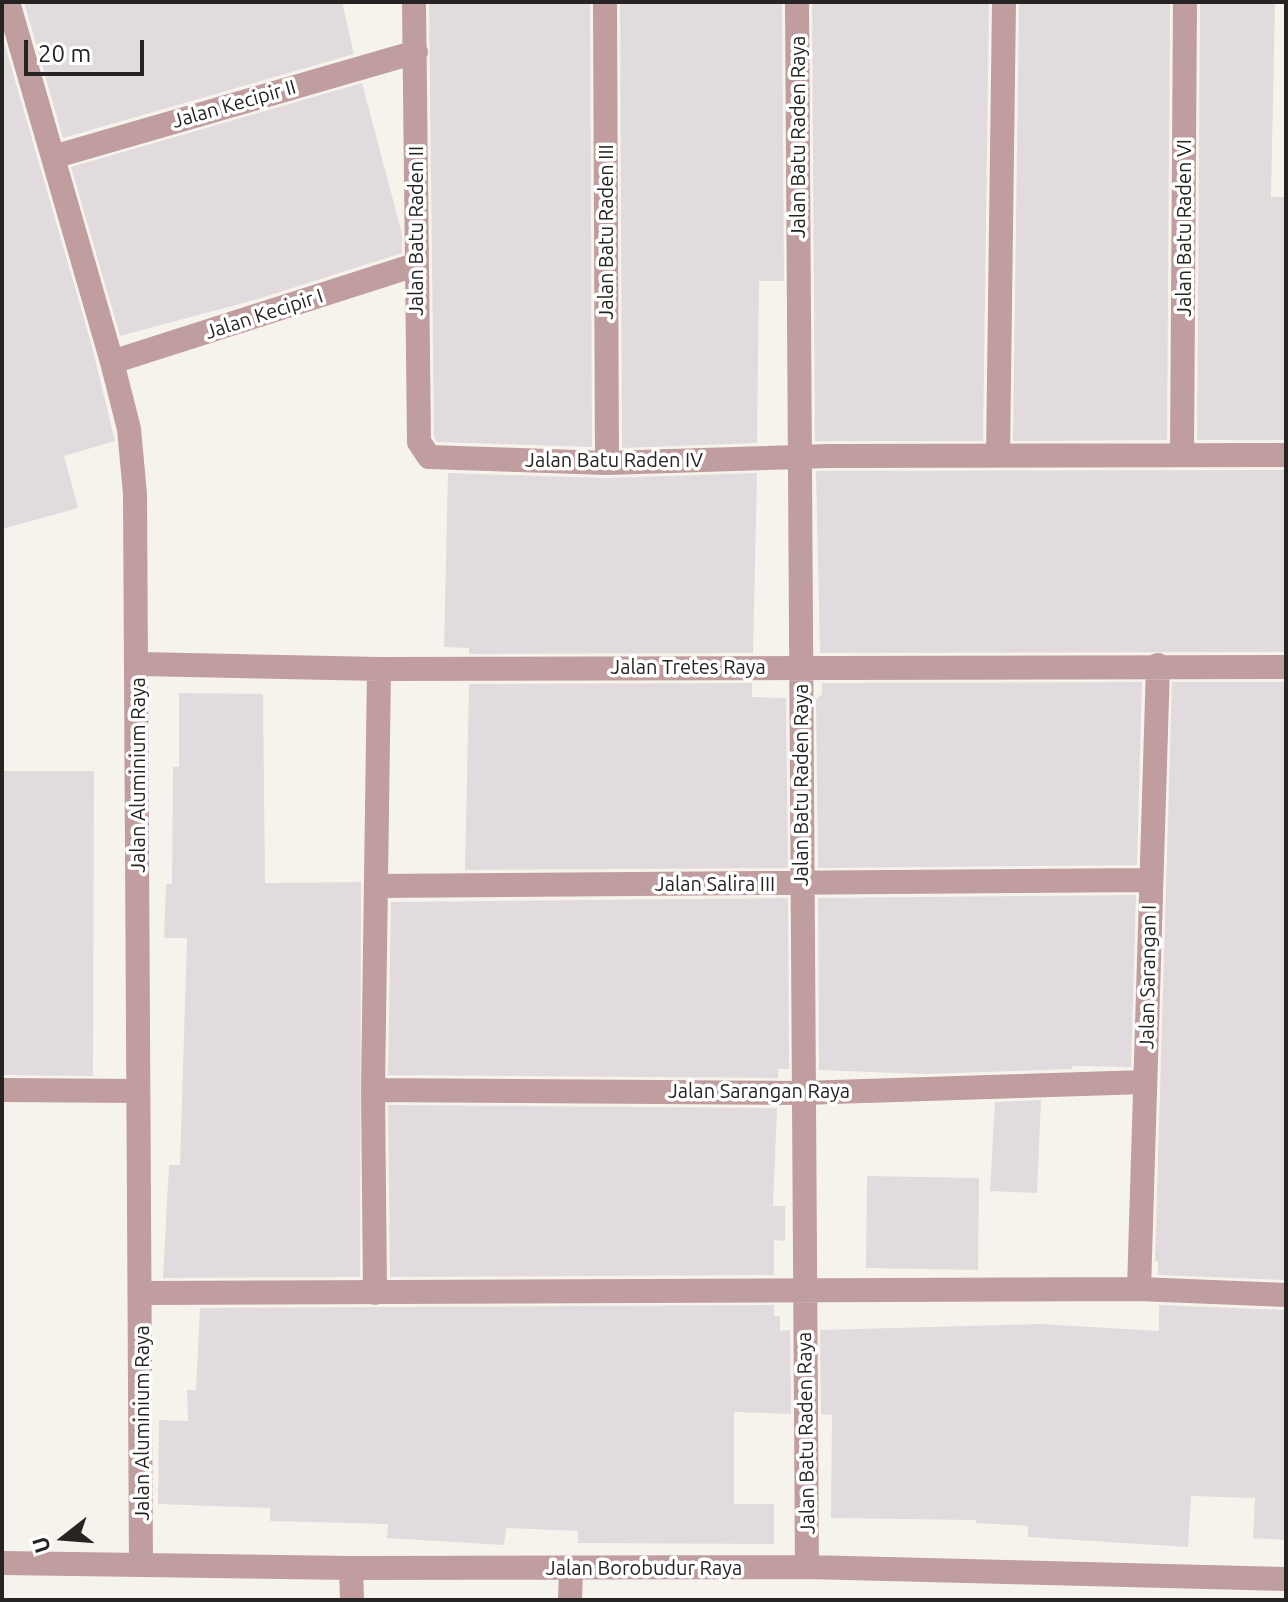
<!DOCTYPE html>
<style>
body{margin:0}
#map{position:relative;width:1288px;height:1602px;overflow:hidden;background:#f6f3ed;font-family:Ubuntu,sans-serif}
canvas{display:block}
.frame{position:absolute;inset:0;border:4px solid #252422;pointer-events:none}
.north{position:absolute;left:24px;top:1498px;width:80px;height:80px;-webkit-text-stroke:6px #fff;paint-order:stroke;rotate:253deg;font-size:22px;font-weight:700;line-height:32px;text-align:center;color:#252422}
.north::after{content:'';display:block;margin:auto;width:28px;height:36px;background:#252422;clip-path:polygon(50% 0,100% 100%,50% 72%,0 100%)}
.scale{position:absolute;left:24px;top:40px;width:120px;height:36px;box-sizing:border-box;border:4px solid #252422;border-top:0;padding-left:10px;font-size:24px;line-height:28px;white-space:nowrap;color:#252422;-webkit-text-stroke:6px #fff;paint-order:stroke}
</style>
<div id="map">
<canvas width="1288" height="1602"></canvas>
<div class="frame"></div>
<div class="north">U</div>
<div class="scale">20 m</div>
</div>
<script>
const ctx = document.querySelector('canvas').getContext('2d');
ctx.lineJoin = 'round';
function fill(path, color) {
  ctx.fillStyle = color;
  ctx.fill(path, 'evenodd');
}
function shape(rows) {
  const path = new Path2D();
  for (const r of rows) {
    path.moveTo(r[0], r[1]);
    for (let i = 2; i < r.length; i += 2) path.lineTo(r[i], r[i + 1]);
  }
  return path;
}
function stroke(path, color, width, dash) {
  ctx.strokeStyle = color;
  ctx.lineWidth = width;
  ctx.lineCap = dash ? 'butt' : 'round';
  ctx.setLineDash(dash || []);
  ctx.stroke(path);
}
function drawText(font, color, halo, rows, align = 'center') {
  ctx.font = font + ' Ubuntu,sans-serif';
  ctx.lineWidth = 7;
  ctx.setLineDash([]);
  ctx.textBaseline = 'middle';
  ctx.strokeStyle = halo;
  ctx.fillStyle = color;
  for (const [text, x, y, turn = 0] of rows) {
    ctx.save();
    ctx.translate(x, y);
    ctx.rotate((+turn || 0) * Math.PI / 180);
    ctx.textAlign = isNaN(turn) ? turn : align;
    if (halo) ctx.strokeText(text, 0, 0);
    ctx.fillText(text, 0, 0);
    ctx.restore();
  }
}
fill(shape([
 [24,2,342,2,354,54,63,138],
 [429,2,590,2,592,447,437,442,434,437],
 [620,2,782,2,784,281,759,281,757,443,622,448],
 [812,2,989,2,983,441,815,441],
 [1019,2,1170,2,1167,440,1013,441],
 [1200,2,1275,2,1271,197,1286,197,1286,440,1197,440],
 [2,35,91,343,115,441,64,456,78,508,2,529],
 [362,83,402,234,402,253,258,299,120,336,71,167],
 [1286,470,1286,652,820,653,816,471],
 [448,473,606,478,757,473,753,653,469,654,469,648,444,647],
 [1142,682,1137,865,818,868,816,699,822,694,822,683],
 [1172,682,1286,682,1286,1280,1158,1275,1158,1261,1155,1261],
 [752,683,752,697,786,698,788,868,465,870,469,684],
 [179,693,263,694,265,883,361,882,360,1277,163,1278,169,1165,180,1165,187,938,164,938,166,884,172,884,173,767,179,767],
 [2,771,94,771,93,1076,2,1075],
 [1136,895,1131,1067,1072,1066,1072,1069,925,1074,819,1070,818,898],
 [788,898,789,1069,778,1069,778,1078,388,1075,391,902],
 [1041,1100,1037,1193,990,1191,995,1102],
 [388,1105,777,1108,773,1206,785,1206,785,1241,774,1240,774,1275,390,1277],
 [867,1176,979,1178,978,1270,866,1268],
 [774,1305,774,1316,780,1316,780,1331,790,1330,791,1414,734,1412,734,1504,774,1504,774,1544,578,1543,578,1531,506,1528,504,1545,387,1538,388,1524,270,1521,270,1508,158,1504,159,1420,188,1421,187,1390,196,1390,200,1308],
 [1159,1305,1286,1310,1286,1540,1253,1538,1255,1498,1191,1496,1188,1547,1028,1537,1028,1526,976,1523,976,1520,831,1518,832,1415,821,1414,820,1330,1040,1324,1159,1331]
]), '#e2dbdd');
stroke(shape([
 [8,2,112,362,129,429,135,494,141,1565],
 [414,2,419,442,429,457,607,463,830,456,1286,455],
 [605,2,607,463],
 [797,2,807,1567],
 [53,157,416,52],
 [112,362,415,265],
 [998,455,1004,2],
 [1182,455,1185,2],
 [139,664,379,669,1286,667],
 [376,886,1150,880],
 [2,1090,138,1091],
 [373,1090,802,1093,1145,1082],
 [1139,1289,1158,665],
 [142,1293,1139,1289,1286,1295],
 [375,1293,373,1090,379,669],
 [2,1563,351,1568,807,1567,1286,1579],
 [351,1568,352,1600],
 [570,1600,571,1568]
]), '#c09d9f', 24);
drawText('20px', '#252422', '#fff', [
 ["Jalan Kecipir II",234,104,-16],
 ["Jalan Batu Raden Raya",798,137,-90],
 ["Jalan Batu Raden VI",1184,228,-90],
 ["Jalan Batu Raden II",416,231,-90],
 ["Jalan Batu Raden III",606,232,-90],
 ["Jalan Kecipir I",264,314,-18],
 ["Jalan Batu Raden IV",614,460],
 ["Jalan Tretes Raya",688,667],
 ["Jalan Aluminium Raya",138,775,-90],
 ["Jalan Batu Raden Raya",801,785,-90],
 ["Jalan Salira III",715,884],
 ["Jalan Sarangan I",1148,977,-89],
 ["Jalan Sarangan Raya",759,1091],
 ["Jalan Aluminium Raya",142,1423,-90],
 ["Jalan Batu Raden Raya",806,1433,-91],
 ["Jalan Borobudur Raya",644,1568]
]);
</script>
